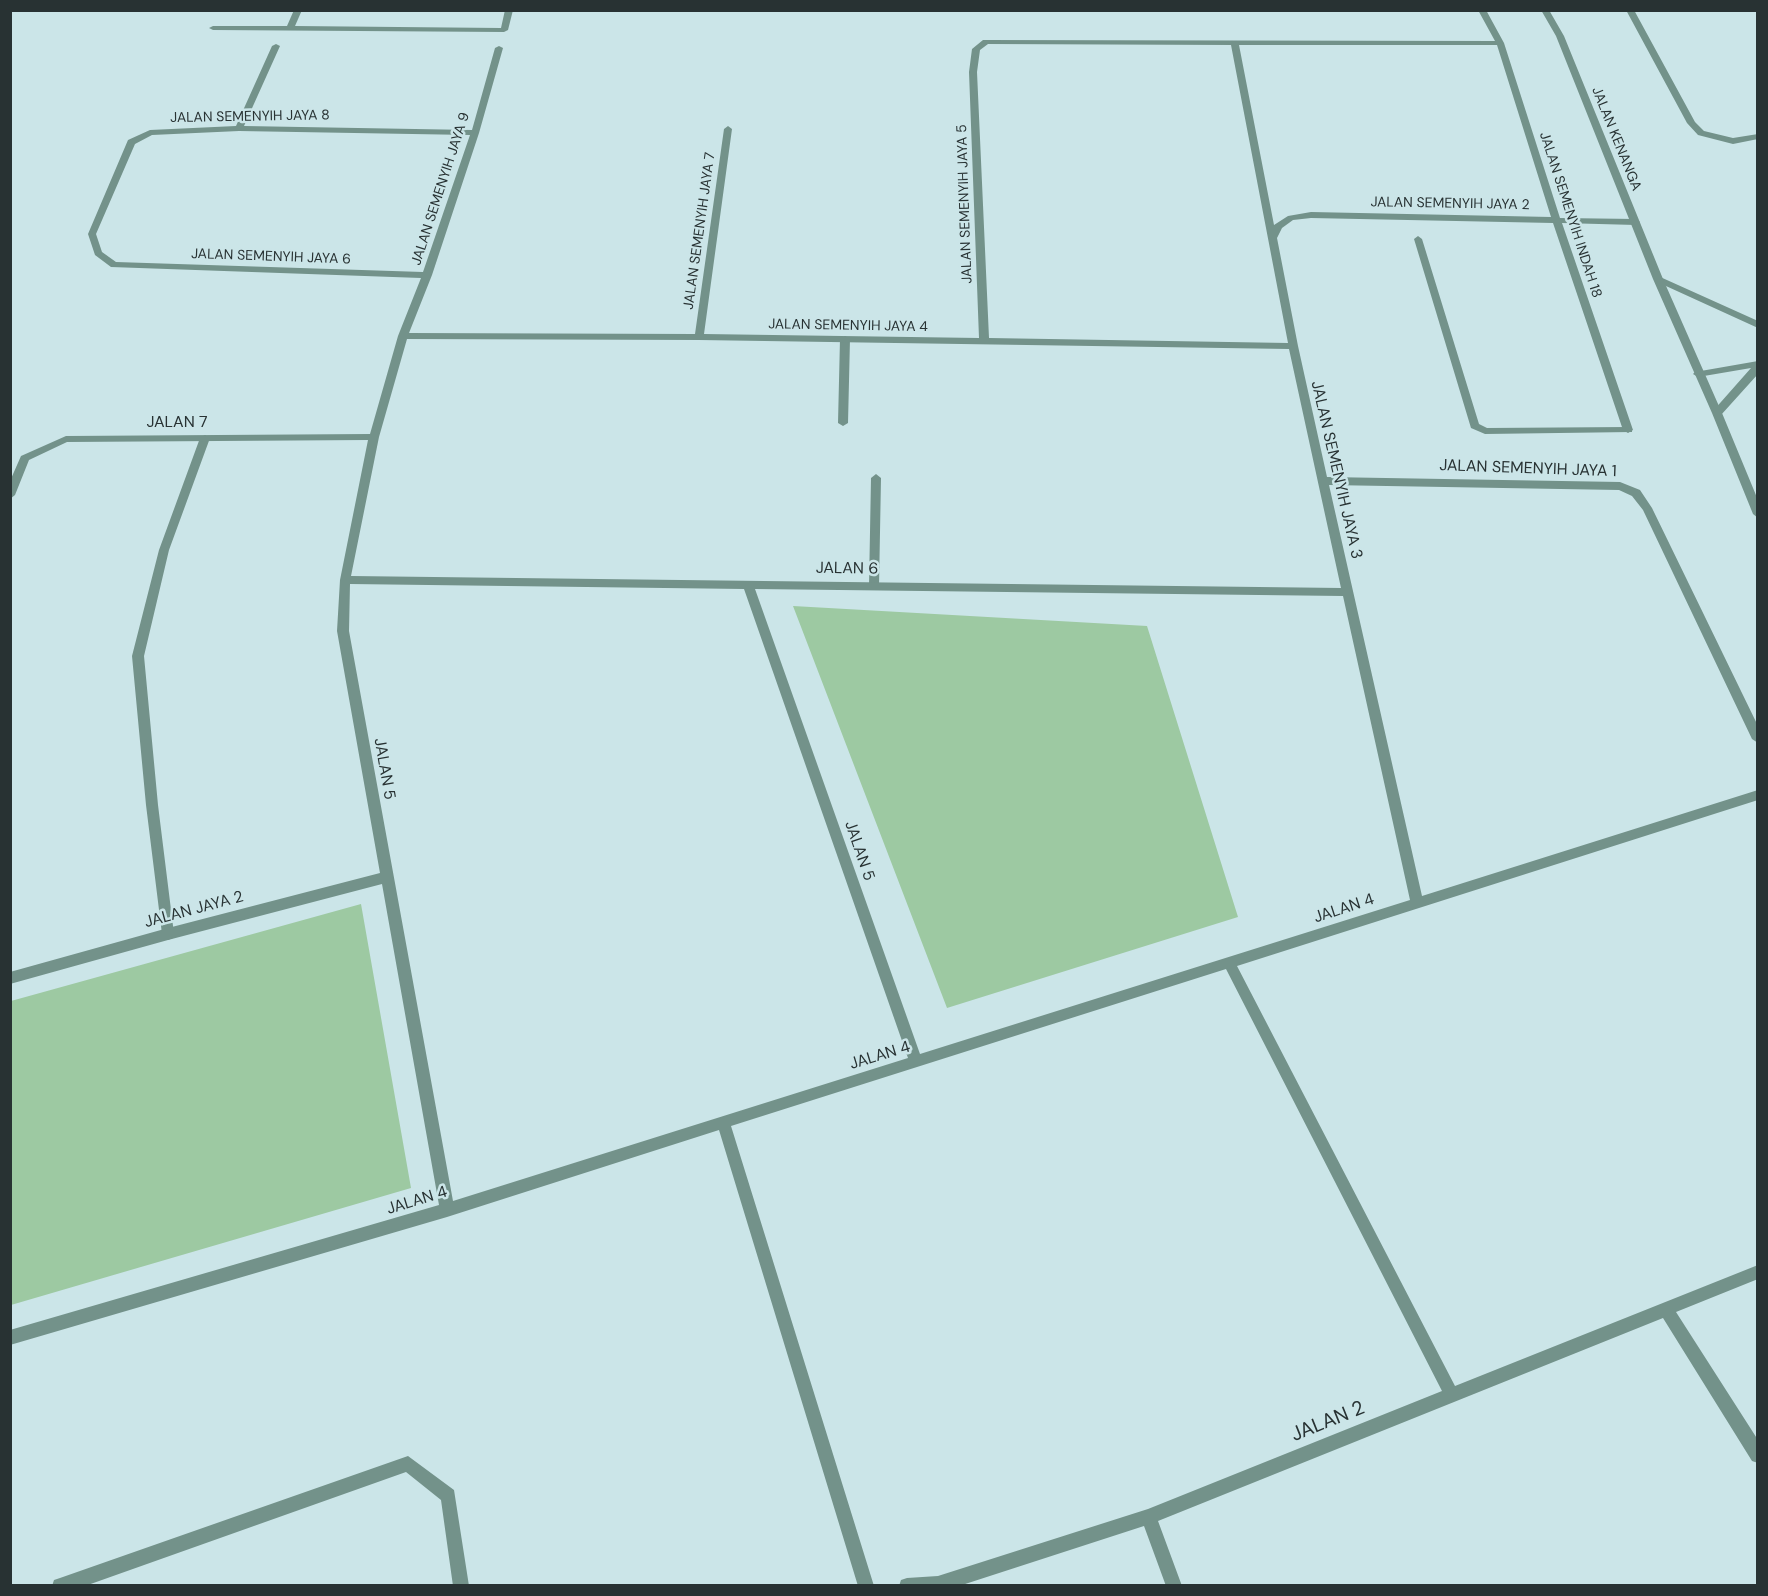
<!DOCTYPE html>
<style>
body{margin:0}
#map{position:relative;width:1768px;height:1596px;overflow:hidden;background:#cbe5e8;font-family:"DM Sans",sans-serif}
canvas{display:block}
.frame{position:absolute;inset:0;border:12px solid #283233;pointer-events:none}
</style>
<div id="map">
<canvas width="1768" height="1596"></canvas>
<div class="frame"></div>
</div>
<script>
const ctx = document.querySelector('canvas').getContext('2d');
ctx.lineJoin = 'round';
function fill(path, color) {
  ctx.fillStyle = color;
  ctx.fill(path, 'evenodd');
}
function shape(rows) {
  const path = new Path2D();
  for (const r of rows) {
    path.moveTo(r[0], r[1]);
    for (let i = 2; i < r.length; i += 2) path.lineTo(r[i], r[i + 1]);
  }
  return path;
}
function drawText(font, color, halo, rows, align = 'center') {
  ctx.font = font + ' "DM Sans",sans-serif';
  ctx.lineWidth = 5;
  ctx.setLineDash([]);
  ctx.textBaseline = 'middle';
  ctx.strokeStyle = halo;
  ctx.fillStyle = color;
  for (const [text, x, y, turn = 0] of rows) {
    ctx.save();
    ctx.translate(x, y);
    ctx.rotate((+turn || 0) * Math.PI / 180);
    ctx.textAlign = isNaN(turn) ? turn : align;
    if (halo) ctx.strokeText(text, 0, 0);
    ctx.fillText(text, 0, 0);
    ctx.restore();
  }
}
fill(shape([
 [793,606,1147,626,1238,917,947,1008],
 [361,904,411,1188,11,1305,11,1001]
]), '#9dc9a2');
fill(shape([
 [1418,236,1422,239,1479,424,1487,428,1628,427,1632,428,1632,432,1485,434,1471,428,1414,239,1418,236],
 [845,336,850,339,848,423,843,426,838,423,840,339,845,336],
 [205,435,210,438,169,550,144,656,158,805,174,934,173,938,168,940,163,938,162,934,146,805,132,656,159,550,200,438,205,435],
 [876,474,881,478,879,586,874,590,869,586,871,478,876,474],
 [408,1456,454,1490,469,1586,453,1586,441,1500,406,1472,85,1586,52,1586,54,1580,60,1578,408,1456]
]), '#73928a');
fill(shape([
 [294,10,302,10,295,26,501,28,505,10,513,10,508,30,504,32,213,30,209,28,213,26,287,26,294,10],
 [1478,10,1486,10,1504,43,1560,218,1636,219,1640,222,1636,225,1562,223,1633,430,1628,433,1623,430,1553,223,1311,218,1293,220,1282,228,1277,238,1298,346,1327,477,1620,482,1640,490,1652,508,1758,726,1758,743,1752,739,1643,510,1632,496,1619,490,1329,485,1422,896,1758,790,1758,800,1237,966,1455,1386,1758,1265,1758,1279,1676,1312,1758,1440,1758,1463,1752,1461,1663,1318,1158,1521,1182,1586,1166,1586,1144,1526,959,1586,899,1586,901,1580,907,1578,938,1576,1148,1509,1442,1391,1226,969,731,1126,874,1586,858,1586,719,1130,447,1217,10,1345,10,1330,439,1205,382,884,168,940,10,984,10,972,168,928,380,873,337,631,340,580,368,440,67,442,29,460,15,495,10,499,10,481,21,456,66,436,370,434,398,336,421,278,111,267,95,255,88,234,128,140,150,130,236,126,272,46,276,44,280,46,244,126,472,130,495,48,499,46,503,48,479,133,432,275,409,333,695,334,724,129,728,126,732,129,704,334,979,338,969,72,972,49,983,40,1495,41,1478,10],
 [988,44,1231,45,1288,343,989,338,977,72,980,50,988,44],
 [1239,45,1497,45,1551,217,1311,212,1288,216,1274,225,1239,45],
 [239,131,470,135,423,272,116,262,102,252,96,234,135,144,152,135,239,131],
 [407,339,699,340,1289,349,1341,588,351,576,379,437,407,339],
 [350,584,744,589,908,1058,453,1201,349,631,350,584],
 [755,589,1343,596,1410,900,920,1054,755,589],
 [1626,10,1634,10,1695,122,1704,131,1733,138,1758,134,1758,139,1733,144,1698,135,1687,123,1626,10],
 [1658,276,1758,321,1758,328,1655,281,1655,277,1658,276],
 [1758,361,1758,374,1721,415,1713,415,1713,411,1751,368,1698,377,1693,374,1695,372,1758,361]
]), '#73928a');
fill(shape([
 [1541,10,1549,10,1564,36,1663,279,1722,413,1758,500,1758,518,1753,514,1712,413,1653,279,1556,36,1541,10]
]), '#73928a');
drawText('14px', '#283233', '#cbe5e8', [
 ["JALAN SEMENYIH JAYA 8",250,117,-1],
 ["JALAN KENANGA",1616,139,68],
 ["JALAN SEMENYIH JAYA 9",441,189,-72],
 ["JALAN SEMENYIH JAYA 5",965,204,-92],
 ["JALAN SEMENYIH JAYA 2",1450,204,1],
 ["JALAN SEMENYIH INDAH 18",1570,215,72],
 ["JALAN SEMENYIH JAYA 7",700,231,-82],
 ["JALAN SEMENYIH JAYA 6",271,257,2],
 ["JALAN SEMENYIH JAYA 4",848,326,1]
]);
drawText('16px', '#283233', '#cbe5e8', [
 ["JALAN 7",177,423],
 ["JALAN SEMENYIH JAYA 1",1528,469,2],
 ["JALAN SEMENYIH JAYA 3",1336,470,77],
 ["JALAN 6",847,569,1],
 ["JALAN 5",384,769,80],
 ["JALAN 5",859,851,71],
 ["JALAN 4",1344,909,-18],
 ["JALAN JAYA 2",194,910,-15],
 ["JALAN 4",880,1056,-17],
 ["JALAN 4",417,1201,-17]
]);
drawText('20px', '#283233', '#cbe5e8', [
 ["JALAN 2",1328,1422,-22]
]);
</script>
